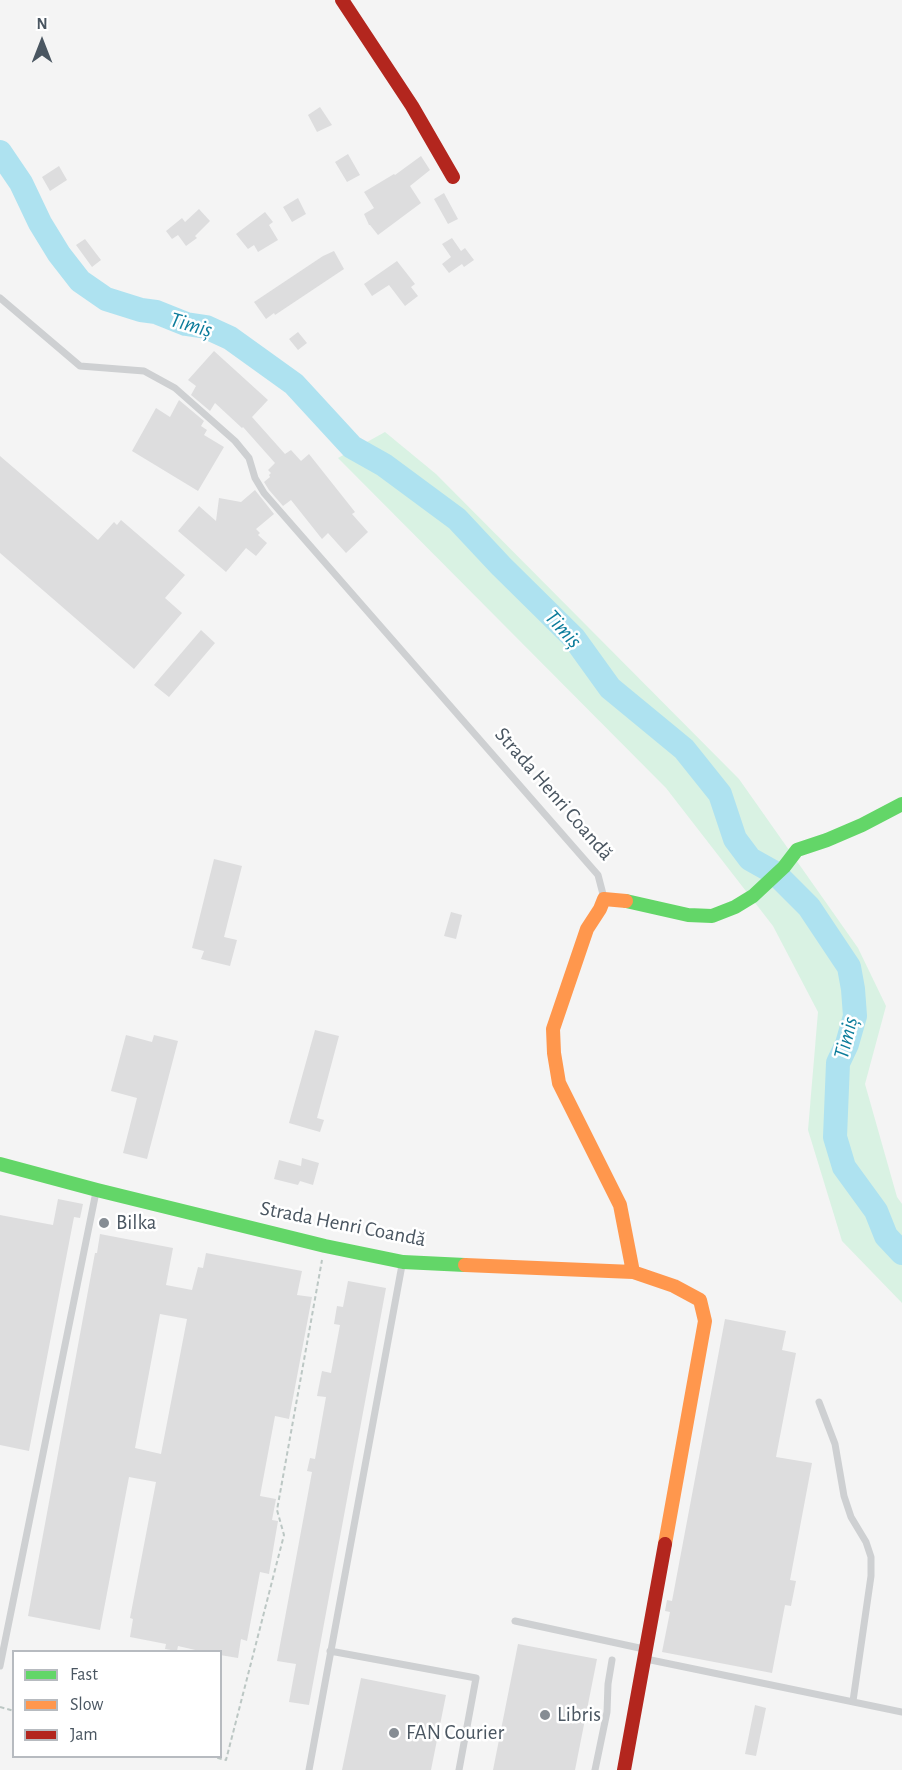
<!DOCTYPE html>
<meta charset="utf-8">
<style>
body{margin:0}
#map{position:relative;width:902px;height:1770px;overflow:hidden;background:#f4f4f4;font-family:"Alegreya Sans",sans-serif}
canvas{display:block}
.legend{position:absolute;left:12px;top:1650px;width:210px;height:108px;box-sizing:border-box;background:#fff;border:2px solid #b7bbc0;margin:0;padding:8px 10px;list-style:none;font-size:18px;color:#4a5661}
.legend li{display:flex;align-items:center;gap:12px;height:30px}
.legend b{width:30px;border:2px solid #b7bbc0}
.north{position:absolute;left:12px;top:12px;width:60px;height:60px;-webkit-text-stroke:4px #fff;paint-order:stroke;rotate:0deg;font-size:16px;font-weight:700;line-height:24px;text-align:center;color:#4a5661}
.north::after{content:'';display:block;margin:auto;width:21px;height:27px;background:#4a5661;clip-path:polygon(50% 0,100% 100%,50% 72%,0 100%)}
</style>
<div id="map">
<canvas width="902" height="1770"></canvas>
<ul class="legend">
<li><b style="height:8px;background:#63d668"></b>Fast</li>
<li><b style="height:8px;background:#ff974d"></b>Slow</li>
<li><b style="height:8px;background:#b3261e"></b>Jam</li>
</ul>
<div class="north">N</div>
</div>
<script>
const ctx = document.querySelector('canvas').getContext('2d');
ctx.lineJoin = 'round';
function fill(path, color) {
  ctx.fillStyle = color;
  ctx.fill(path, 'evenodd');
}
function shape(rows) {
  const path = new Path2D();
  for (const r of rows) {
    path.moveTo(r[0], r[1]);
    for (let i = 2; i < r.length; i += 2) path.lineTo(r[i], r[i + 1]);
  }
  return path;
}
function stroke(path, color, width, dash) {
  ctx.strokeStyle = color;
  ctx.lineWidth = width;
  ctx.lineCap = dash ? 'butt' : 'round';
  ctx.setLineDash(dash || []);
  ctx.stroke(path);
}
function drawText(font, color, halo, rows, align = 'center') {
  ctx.font = font + ' "Alegreya Sans",sans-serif';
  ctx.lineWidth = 5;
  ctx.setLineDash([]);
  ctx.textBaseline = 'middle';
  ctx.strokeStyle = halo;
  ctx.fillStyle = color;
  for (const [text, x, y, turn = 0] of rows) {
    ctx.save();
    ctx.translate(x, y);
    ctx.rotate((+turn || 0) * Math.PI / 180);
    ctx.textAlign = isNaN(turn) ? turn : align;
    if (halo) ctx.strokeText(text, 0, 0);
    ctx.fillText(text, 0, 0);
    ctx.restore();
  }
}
fill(shape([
 [385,432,436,474,739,779,858,948,886,1006,865,1084,897,1197,902,1204,902,1303,842,1241,808,1130,818,1012,773,926,666,788,338,458]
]), '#d9f2e3');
stroke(shape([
 [0,152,21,183,40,223,59,254,80,281,106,299,141,310,156,312,186,324,206,327,230,338,294,384,352,447,384,465,457,519,501,566,574,638,610,688,684,749,720,794,735,839,750,859,775,873,809,907,849,967,853,989,855,1016,847,1044,838,1063,835,1137,844,1167,876,1211,886,1236,902,1253]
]), '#aee2f0', 24);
fill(shape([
 [320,107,332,125,317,132,308,115],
 [348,154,360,175,347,182,335,162],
 [421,156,430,170,410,186,421,203,378,235,370,225,369,225,364,214,374,208,364,192,394,174,395,175],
 [59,166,67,180,50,191,42,177],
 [444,193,458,219,448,224,434,199],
 [298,198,306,214,292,222,283,207],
 [199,209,210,221,195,236,197,238,186,246,178,235,172,239,166,231,182,218,185,222],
 [265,212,273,222,269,225,278,240,258,252,254,245,248,249,236,234],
 [452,238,461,251,465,248,474,260,464,267,462,264,449,273,442,264,451,257,442,244],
 [85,239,101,260,92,267,76,245],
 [334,251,344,269,275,315,274,313,266,319,254,302,323,256],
 [397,261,415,284,411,287,418,296,405,306,389,285,372,296,364,284],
 [298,332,307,343,298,350,289,339],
 [214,351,268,400,252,417,285,454,291,450,301,461,309,454,355,512,352,514,368,532,346,553,328,533,322,539,291,500,283,506,269,490,264,482,270,477,269,475,271,473,268,470,275,463,243,427,242,428,215,403,210,411,191,395,196,386,188,380],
 [179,400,204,421,201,426,207,430,204,435,224,447,198,491,132,451,156,408,170,417],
 [0,456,98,540,114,522,117,525,121,520,185,575,165,598,182,613,134,669,0,553],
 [255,490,274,514,256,529,260,533,258,535,267,543,256,556,246,548,226,572,178,531,199,506,216,521,219,498,241,502],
 [201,630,215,643,169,697,154,685],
 [214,859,242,866,224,937,237,940,230,966,201,959,204,951,192,948],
 [451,912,462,915,456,939,444,936],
 [315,1030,339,1036,317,1118,324,1120,320,1132,289,1123],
 [126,1035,152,1042,154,1035,178,1041,147,1159,123,1153,137,1098,111,1091],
 [302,1158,319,1163,313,1185,300,1181,298,1185,274,1179,279,1160,301,1166],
 [58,1199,83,1204,80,1218,74,1217,29,1451,0,1445,0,1215,53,1225],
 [100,1234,173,1248,166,1285,192,1290,198,1267,203,1268,206,1253,302,1271,297,1295,312,1297,289,1419,275,1416,260,1496,276,1499,272,1520,278,1521,269,1574,260,1572,247,1641,241,1639,238,1658,220,1655,220,1652,204,1652,178,1646,177,1651,165,1649,166,1644,130,1637,133,1619,130,1618,156,1482,129,1477,100,1630,28,1616,95,1253,97,1253],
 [160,1314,187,1319,161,1454,135,1448],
 [348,1281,386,1288,309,1705,289,1702,296,1664,277,1661,312,1472,307,1471,310,1458,315,1459,326,1397,317,1396,322,1371,331,1373,340,1325,334,1324,337,1306,343,1307],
 [725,1319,786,1331,782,1350,796,1353,776,1457,812,1463,790,1580,796,1581,791,1606,785,1605,772,1673,662,1652,670,1612,665,1611,667,1600,672,1601],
 [518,1644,597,1659,575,1770,493,1770],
 [361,1678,446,1695,431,1770,342,1770],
 [755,1705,766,1708,756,1756,745,1754]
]), '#ddddde');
stroke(shape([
 [0,1707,14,1711],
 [210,1756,226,1760,284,1535,277,1510,322,1260]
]), '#bcc7c4', 2, [4.5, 3]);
stroke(shape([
 [0,298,80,366,144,371,175,388,235,441,249,458,255,478,264,493,598,875,604,898],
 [819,1402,835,1444,844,1496,851,1517,866,1542,871,1557,871,1576,853,1701],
 [515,1621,644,1649],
 [330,1651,476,1678,459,1770],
 [646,1659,902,1712],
 [0,1666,96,1192],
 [309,1770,402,1265],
 [595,1770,607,1712,608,1684,612,1660]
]), '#ced0d2', 7);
stroke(shape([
 [626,901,688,915,712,916,735,907,753,896,784,867,797,850,827,840,862,825,902,804],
 [0,1164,97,1190,325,1246,403,1262,465,1265]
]), '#63d668', 14);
stroke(shape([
 [626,901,604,899,600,909,587,929,553,1029,554,1053,559,1083,620,1205,633,1272],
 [465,1265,633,1272,674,1286,700,1300,705,1321,665,1544]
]), '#ff974d', 14);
stroke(shape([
 [342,0,412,106,453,177],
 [624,1770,665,1544]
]), '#b3261e', 14);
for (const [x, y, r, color] of [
 [104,1223,6,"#868d94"],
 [545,1715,6,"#868d94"],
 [394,1733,6,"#868d94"]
]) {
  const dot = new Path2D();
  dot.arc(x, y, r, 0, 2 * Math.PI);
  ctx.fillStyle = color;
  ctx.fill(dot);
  stroke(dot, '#fff', 2);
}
drawText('21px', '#4a5661', '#fff', [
 ["Strada Henri Coandă",554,794,49],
 ["Strada Henri Coandă",343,1224,11]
]);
drawText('21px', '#4a5661', '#fff', [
 ["Bilka",116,1223],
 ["Libris",557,1715],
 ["FAN Courier",406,1733]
], 'left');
drawText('italic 22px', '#0c7c9b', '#fff', [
 ["Timiș",191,325,16],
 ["Timiș",563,629,48],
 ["Timiș",846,1038,-76]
]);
</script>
